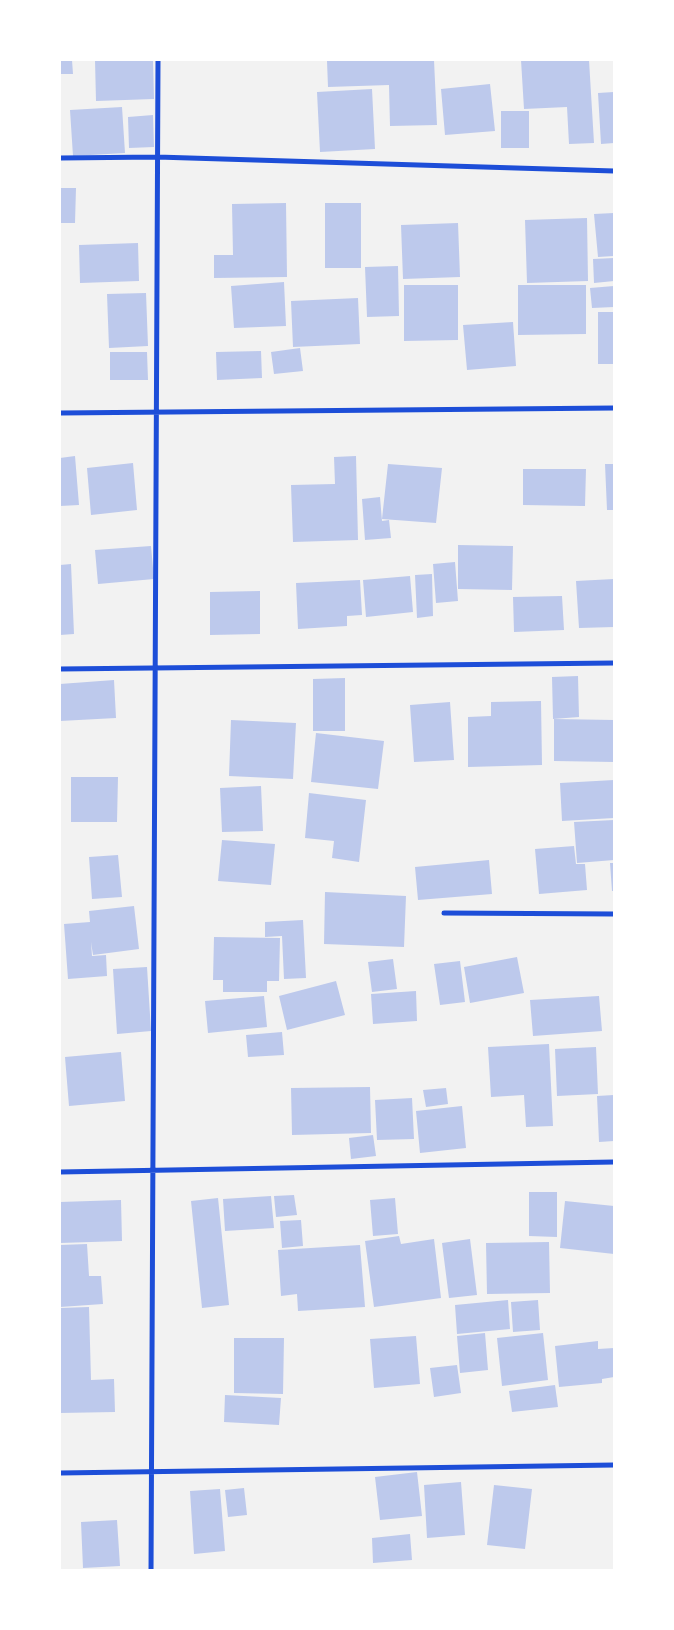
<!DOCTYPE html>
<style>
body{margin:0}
#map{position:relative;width:674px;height:1630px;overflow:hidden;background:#f2f2f2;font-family:"Fira Sans Condensed",sans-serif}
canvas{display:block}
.frame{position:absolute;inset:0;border:61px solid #fff;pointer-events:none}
</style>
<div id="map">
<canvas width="674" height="1630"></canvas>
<div class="frame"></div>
</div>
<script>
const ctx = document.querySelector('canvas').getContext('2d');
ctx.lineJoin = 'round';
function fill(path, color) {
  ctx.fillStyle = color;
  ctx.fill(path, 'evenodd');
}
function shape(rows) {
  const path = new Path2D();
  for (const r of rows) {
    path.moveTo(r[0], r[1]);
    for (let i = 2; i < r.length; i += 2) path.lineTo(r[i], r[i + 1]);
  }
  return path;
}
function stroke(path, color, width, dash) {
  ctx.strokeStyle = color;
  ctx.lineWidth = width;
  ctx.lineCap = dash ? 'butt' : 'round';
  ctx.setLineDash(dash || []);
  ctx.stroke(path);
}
fill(shape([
 [60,60,72,60,73,74,60,74],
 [95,60,153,60,154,99,96,101],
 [434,60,437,125,390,126,389,85,328,87,327,61],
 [521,60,589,60,594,143,569,144,567,107,524,109],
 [490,84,495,131,445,135,441,89],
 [372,89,375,149,320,152,317,92],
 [614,92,614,143,601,144,598,93],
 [122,107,125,153,73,156,70,110],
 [501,111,529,111,529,148,501,148],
 [153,115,154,147,129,148,128,117],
 [60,188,76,188,75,223,60,223],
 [286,203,287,277,214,278,214,255,233,255,232,204],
 [325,203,361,203,361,268,325,268],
 [614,213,614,256,598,257,594,214],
 [587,218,588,281,527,283,525,220],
 [458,223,460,277,403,279,401,225],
 [138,243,139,281,80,283,79,245],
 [614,258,614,281,594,283,593,259],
 [398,266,399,316,367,317,365,267],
 [284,282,286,326,234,328,231,286],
 [404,285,458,285,458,340,404,341],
 [518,285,586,285,586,334,518,335],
 [614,286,614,307,592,308,590,288],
 [146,293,148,346,109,348,107,294],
 [358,298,360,344,293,347,291,301],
 [598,312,614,312,614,364,598,364],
 [513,322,516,366,467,370,463,325],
 [300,348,303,371,274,374,271,352],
 [261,351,262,378,217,380,216,352],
 [110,352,147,352,148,380,110,380],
 [75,456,79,505,60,506,60,458],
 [356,456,358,540,293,542,291,485,335,484,334,457],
 [133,463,137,510,91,515,87,468],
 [388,464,442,468,436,523,382,519],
 [605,464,614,464,614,510,607,510],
 [523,469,586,469,585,506,523,505],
 [380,497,382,521,389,520,391,538,365,540,362,499],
 [458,545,513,546,512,590,458,589],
 [151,546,154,579,98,584,95,550],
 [455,562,458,601,436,603,433,564],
 [71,564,74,634,60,635,60,565],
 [432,574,433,616,417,618,415,575],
 [410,576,413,612,366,617,363,580],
 [614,579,614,627,579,628,576,581],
 [360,580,362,615,347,616,347,626,298,629,296,583],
 [260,591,260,634,210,635,210,592],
 [562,596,564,630,514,632,513,597],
 [578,676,579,717,553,719,552,677],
 [345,678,345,731,313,731,313,679],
 [114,680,116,718,60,721,60,684],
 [541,701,542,765,468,767,468,717,491,716,491,702],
 [450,702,454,760,414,762,410,705],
 [554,719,614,720,614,762,554,761],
 [231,720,296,723,293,779,229,776],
 [316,733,384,741,378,789,311,782],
 [71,777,118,777,117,822,71,822],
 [614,780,614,818,562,821,560,783],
 [261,786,263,831,222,832,220,788],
 [309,793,366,800,359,862,332,858,334,841,305,838],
 [614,820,614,860,577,863,574,822],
 [222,840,275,844,271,885,218,881],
 [574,846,576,864,585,864,587,890,539,894,535,849],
 [118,855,122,897,92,899,89,857],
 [489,860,492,894,418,900,415,867],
 [610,863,614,863,614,891,612,891],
 [325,892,406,896,404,947,324,944],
 [134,906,139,949,93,955,91,942,92,956,106,955,107,976,68,979,64,924,90,922,89,911],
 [303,920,306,978,284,979,282,936,265,937,265,922],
 [214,937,280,938,279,981,267,981,267,992,223,992,223,980,213,980],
 [517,957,524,993,470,1003,464,967],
 [393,959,397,989,372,992,368,962],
 [460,961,465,1002,440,1005,434,964],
 [147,967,151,1031,117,1034,113,969],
 [336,981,345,1015,287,1030,279,996],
 [416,991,417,1021,373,1024,371,994],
 [264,996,267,1027,208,1033,205,1001],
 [599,996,602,1031,533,1036,530,1000],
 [282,1032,284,1055,248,1057,246,1035],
 [549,1044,553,1126,526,1127,524,1095,491,1097,488,1047],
 [596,1047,598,1094,557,1096,555,1049],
 [121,1052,125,1101,69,1106,65,1057],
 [370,1087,371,1133,292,1135,291,1088],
 [446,1088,448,1104,426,1107,423,1090],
 [614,1095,614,1141,599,1142,597,1096],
 [412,1098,414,1139,377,1140,375,1100],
 [462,1106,466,1148,420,1153,416,1111],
 [373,1135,376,1156,351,1159,349,1138],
 [529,1192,557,1192,557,1237,529,1236],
 [294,1195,297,1215,276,1217,274,1196],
 [271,1196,274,1228,225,1231,223,1199],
 [218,1198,229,1305,202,1308,191,1201],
 [395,1198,398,1234,373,1236,370,1200],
 [121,1200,122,1241,60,1243,60,1202],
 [565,1201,614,1206,614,1254,560,1248],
 [301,1220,303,1246,282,1248,280,1221],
 [399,1236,401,1244,434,1239,441,1298,374,1307,365,1241],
 [470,1239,477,1295,449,1298,442,1243],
 [549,1242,550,1293,487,1294,486,1243],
 [87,1244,89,1276,101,1276,103,1304,60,1307,60,1245],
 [360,1245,365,1307,298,1311,297,1294,281,1296,278,1250],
 [508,1300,510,1329,457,1334,455,1305],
 [538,1300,540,1330,513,1332,511,1302],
 [89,1307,91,1380,114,1379,115,1412,60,1413,60,1308],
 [485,1333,488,1370,460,1373,457,1336],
 [543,1333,548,1380,502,1386,497,1338],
 [416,1336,420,1384,374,1388,370,1339],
 [234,1338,284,1338,283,1394,234,1393],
 [598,1341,598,1349,614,1348,614,1377,602,1379,602,1383,559,1387,555,1346],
 [457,1365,461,1393,434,1397,430,1368],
 [555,1385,558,1407,512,1412,509,1391],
 [225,1395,281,1398,279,1425,224,1422],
 [417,1472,422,1516,380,1520,375,1477],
 [461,1482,465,1535,427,1538,424,1485],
 [494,1485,532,1489,525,1549,487,1545],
 [244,1488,247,1515,228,1517,225,1490],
 [220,1489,225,1551,194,1554,190,1491],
 [117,1520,120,1566,83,1568,81,1522],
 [410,1534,412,1560,373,1563,372,1538]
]), '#bdc9ec');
stroke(shape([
 [60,158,157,157,614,171],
 [60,413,614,408],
 [60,669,614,663],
 [444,913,614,914],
 [60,1172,614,1162],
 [60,1473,614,1465],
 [151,1570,158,60]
]), '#1d4ed8', 5);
</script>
